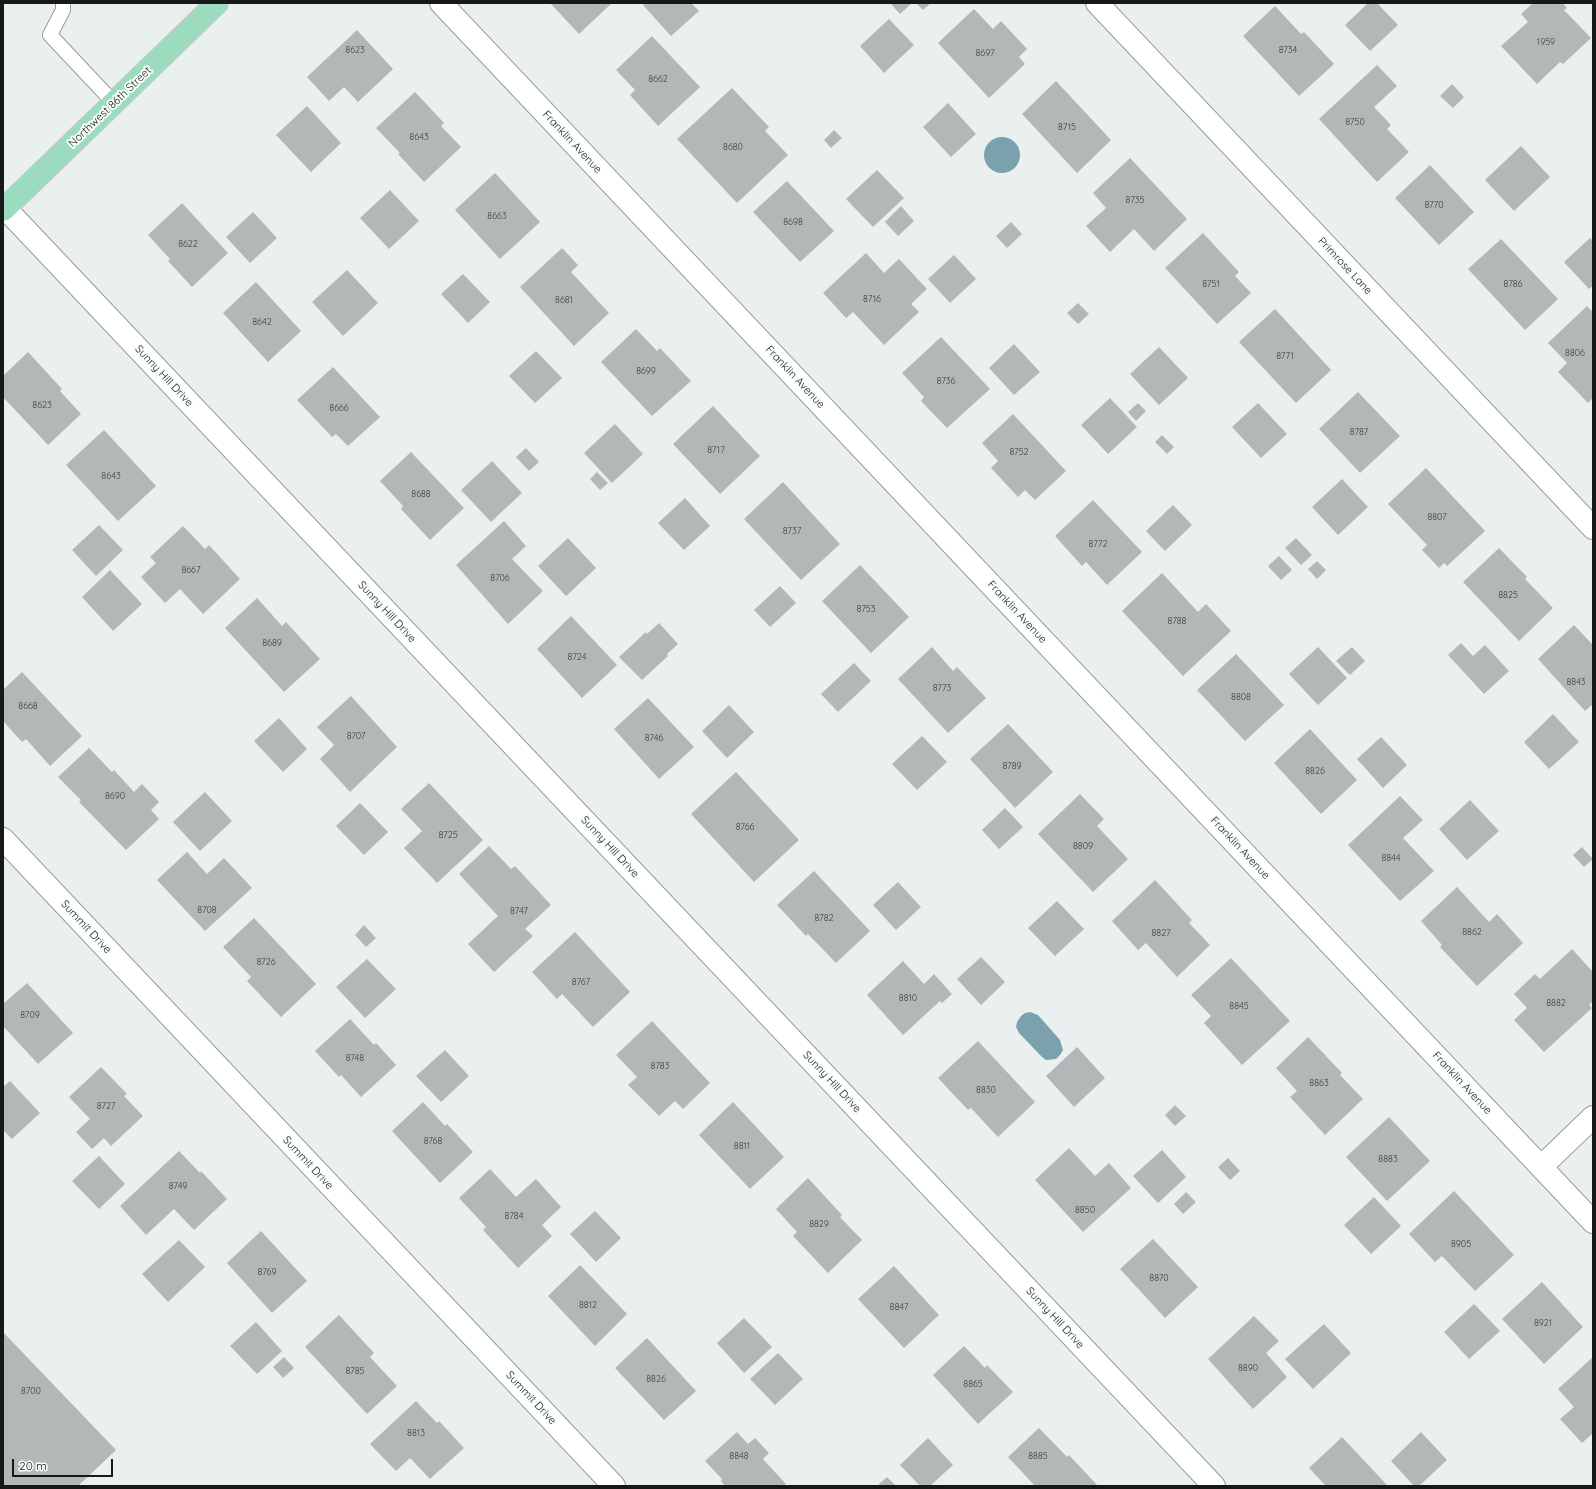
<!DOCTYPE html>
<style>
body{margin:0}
#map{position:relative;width:1596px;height:1489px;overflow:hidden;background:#eaf0ef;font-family:Quicksand,sans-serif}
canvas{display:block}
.frame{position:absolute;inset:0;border:4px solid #171918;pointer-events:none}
.scale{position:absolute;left:12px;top:1459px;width:101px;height:18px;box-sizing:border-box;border:2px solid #171918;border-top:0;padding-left:5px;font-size:12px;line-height:14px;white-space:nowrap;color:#171918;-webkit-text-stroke:3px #f8fefc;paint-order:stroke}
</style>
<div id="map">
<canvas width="1596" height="1489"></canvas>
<div class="frame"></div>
<div class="scale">20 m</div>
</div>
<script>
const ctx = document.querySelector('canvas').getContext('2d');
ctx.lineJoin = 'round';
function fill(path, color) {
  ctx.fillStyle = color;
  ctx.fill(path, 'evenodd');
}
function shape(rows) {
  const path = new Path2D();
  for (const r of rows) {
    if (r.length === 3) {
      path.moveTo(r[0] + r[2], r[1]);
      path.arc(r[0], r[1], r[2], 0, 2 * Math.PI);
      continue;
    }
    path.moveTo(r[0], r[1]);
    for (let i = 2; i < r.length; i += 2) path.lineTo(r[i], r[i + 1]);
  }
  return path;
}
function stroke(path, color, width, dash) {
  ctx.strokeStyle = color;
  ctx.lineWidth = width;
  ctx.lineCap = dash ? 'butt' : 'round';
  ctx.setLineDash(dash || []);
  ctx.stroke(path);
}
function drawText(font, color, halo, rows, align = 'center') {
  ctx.font = font + ' Quicksand,sans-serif';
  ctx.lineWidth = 4;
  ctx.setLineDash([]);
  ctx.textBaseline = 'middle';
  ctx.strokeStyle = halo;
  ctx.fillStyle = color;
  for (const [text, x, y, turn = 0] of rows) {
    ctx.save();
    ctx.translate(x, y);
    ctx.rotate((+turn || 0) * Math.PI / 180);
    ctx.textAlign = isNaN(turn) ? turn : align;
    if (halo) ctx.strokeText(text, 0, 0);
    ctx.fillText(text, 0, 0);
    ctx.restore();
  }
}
fill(shape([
 [1002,155,18],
 [1030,1012,1038,1015,1060,1040,1063,1050,1060,1055,1056,1059,1046,1060,1042,1057,1019,1033,1016,1027,1017,1022,1021,1016,1025,1013]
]), '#7ba1af');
fill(shape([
 [550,3,612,3,579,34],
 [645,3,691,3,699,11,671,36,643,5],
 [890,3,912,3,900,14],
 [916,3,931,3,923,10],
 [1368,3,1377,3,1398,25,1370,51,1345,25],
 [1533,3,1563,3,1567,8,1564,10,1591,38,1563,64,1560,62,1537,84,1501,46,1528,22,1521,14],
 [1275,6,1301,34,1304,32,1334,64,1299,96,1243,36],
 [974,9,993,29,1001,21,1027,49,1019,57,1025,64,989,98,938,43],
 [889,19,914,45,884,73,860,46],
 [357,30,393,69,358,102,344,87,329,101,307,77],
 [652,36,700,87,658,126,630,95,635,90,616,70],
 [1377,65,1397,86,1374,107,1391,125,1387,129,1409,152,1377,182,1319,119],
 [1056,81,1111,140,1077,173,1022,114],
 [1452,84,1464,97,1453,108,1440,96],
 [732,88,769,127,765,131,788,155,737,203,677,139],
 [415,92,444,123,441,126,461,147,424,182,398,154,400,153,376,128],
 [948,103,976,134,951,157,923,127],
 [307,106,341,143,311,172,276,135],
 [834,130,842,138,831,148,824,140],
 [1521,146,1550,177,1514,211,1485,180],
 [1130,158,1187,219,1154,251,1134,229,1110,252,1086,226,1106,208,1093,193],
 [1430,165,1474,212,1439,245,1395,198],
 [877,170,904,198,873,227,846,199],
 [495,173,540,222,500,259,455,210],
 [787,181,834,231,800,262,753,212],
 [390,190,419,221,389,249,360,218],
 [182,203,228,253,192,287,168,261,170,259,148,235],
 [901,206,914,221,898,236,885,222],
 [253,212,277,238,250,263,226,237],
 [1011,222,1022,234,1007,248,996,236],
 [1203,233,1239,272,1235,276,1251,293,1217,324,1165,268],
 [1590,238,1593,241,1593,286,1589,289,1564,262],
 [1501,239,1558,299,1525,330,1468,269],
 [562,248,578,265,571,272,609,313,574,346,520,287],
 [866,253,884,273,899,259,927,289,911,304,919,312,884,345,853,312,846,318,823,293],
 [954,255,976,279,950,303,928,279],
 [347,270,378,303,343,336,312,302],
 [463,274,490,302,468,323,441,294],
 [256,282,301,331,268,362,223,313],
 [1078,303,1089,314,1078,324,1067,313],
 [1587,306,1593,312,1593,398,1588,403,1558,372,1567,363,1548,343],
 [1275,309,1331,370,1296,403,1239,342],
 [636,329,657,351,660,348,691,381,652,416,601,362],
 [941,337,990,389,947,428,921,401,924,397,902,373],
 [1014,344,1040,372,1014,395,989,368],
 [1159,347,1188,378,1159,405,1130,374],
 [536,351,562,378,535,403,509,376],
 [28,352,62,389,60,391,81,414,48,445,3,397,3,376],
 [333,367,380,417,348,446,336,434,332,437,297,400],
 [1358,392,1400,436,1360,473,1319,429],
 [1110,398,1137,427,1108,454,1081,425],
 [1138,403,1146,411,1136,421,1128,412],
 [1258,403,1287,434,1261,458,1232,427],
 [713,406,760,456,720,494,673,444],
 [1013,414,1066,471,1035,500,1025,490,1018,497,991,468,998,461,982,443],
 [615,424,643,454,612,483,584,453],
 [104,430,156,486,118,521,66,465],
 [1162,435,1174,447,1167,454,1155,442],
 [526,448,539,462,529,471,516,457],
 [411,452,464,508,430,540,401,509,403,506,380,481],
 [492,461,522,493,491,522,461,490],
 [1426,468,1485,531,1447,566,1444,563,1439,568,1422,550,1427,545,1388,504],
 [597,472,608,483,600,490,590,479],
 [1342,479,1368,507,1338,535,1312,507],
 [783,482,840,544,801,580,744,519],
 [685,498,710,526,684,550,658,523],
 [1093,500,1142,552,1107,585,1086,562,1082,566,1055,536],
 [1173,505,1192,525,1165,551,1146,531],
 [504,521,526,546,512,559,543,591,508,624,456,565],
 [99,525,123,550,96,576,72,550],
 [183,526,205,549,209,545,240,579,203,614,180,589,165,603,141,577,156,563,150,557],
 [568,538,596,568,566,596,538,566],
 [1296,538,1312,555,1301,565,1285,548],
 [1499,548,1527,577,1525,579,1553,608,1519,641,1463,582],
 [1279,556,1292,570,1281,580,1268,566],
 [1317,561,1326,570,1317,579,1308,569],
 [860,565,909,617,871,653,822,601],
 [110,570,142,604,113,631,82,597],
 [1162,573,1198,612,1206,604,1231,631,1183,676,1122,611],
 [780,586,796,603,770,627,754,610],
 [257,598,282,626,286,622,320,659,284,692,225,628],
 [571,616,617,665,582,698,537,649],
 [659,623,678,644,667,654,668,656,642,680,619,657,646,632,647,634],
 [1574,625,1593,645,1593,704,1585,711,1538,659],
 [1461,643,1473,656,1485,645,1509,671,1484,694,1448,655],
 [932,647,953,671,957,667,986,698,948,733,898,679],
 [1318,647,1347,678,1318,705,1289,674],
 [1352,647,1365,661,1350,675,1336,661],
 [1236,654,1284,705,1245,741,1197,690],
 [854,663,871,681,838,712,821,694],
 [22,672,82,736,50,766,26,739,22,742,3,721,3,690],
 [351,696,397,747,350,792,320,759,334,745,317,727],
 [648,698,694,747,659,779,614,729],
 [729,705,754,732,727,758,702,731],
 [1553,714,1579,742,1549,769,1524,742],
 [279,718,307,749,283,772,254,741],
 [1008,724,1053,772,1015,808,970,759],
 [1310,729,1357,780,1321,814,1274,763],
 [922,736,947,762,917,790,892,764],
 [1381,737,1407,765,1383,788,1357,759],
 [89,748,112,772,114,770,134,792,142,784,159,802,151,810,159,819,126,850,79,802,81,800,58,777],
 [736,772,799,840,754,882,691,814],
 [429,783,483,840,437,883,404,848,422,831,401,809],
 [205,792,232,821,200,851,173,822],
 [1080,794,1104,819,1097,826,1128,859,1093,892,1038,834],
 [1400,796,1423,820,1403,838,1434,871,1400,901,1348,845],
 [1470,800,1499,831,1467,860,1439,829],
 [360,803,388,832,364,855,336,826],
 [1005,808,1023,827,999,849,982,830],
 [489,846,511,869,515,866,551,905,525,929,533,936,494,972,468,944,498,916,459,874],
 [1582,847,1593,859,1584,867,1573,855],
 [187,852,207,874,224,858,252,888,205,931,157,880],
 [814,871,870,931,836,963,808,934,806,936,777,905],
 [1155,880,1192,920,1189,923,1210,945,1177,977,1146,943,1138,950,1112,921],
 [898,882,921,907,896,930,873,905],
 [1457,887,1489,922,1497,914,1523,943,1477,986,1440,947,1442,945,1421,921],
 [1057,901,1084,929,1055,956,1028,928],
 [254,918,316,984,281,1017,247,981,251,977,223,947],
 [364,925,376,938,366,947,355,935],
 [575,932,630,992,593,1027,562,994,557,999,532,972],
 [1572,949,1593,972,1593,1001,1589,1005,1592,1008,1544,1052,1514,1020,1527,1008,1514,994,1535,974,1540,979],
 [981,957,1005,982,981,1005,957,979],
 [1231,958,1290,1021,1242,1065,1204,1023,1211,1016,1191,995],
 [367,959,396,989,365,1018,336,987],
 [903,961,924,984,934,974,952,994,942,1003,940,1001,903,1035,867,995],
 [27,983,73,1033,38,1064,3,1026,3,1004],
 [350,1019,374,1045,376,1043,396,1065,361,1097,341,1075,339,1077,315,1051],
 [652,1021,710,1083,683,1109,675,1101,659,1116,628,1085,637,1077,616,1055],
 [1308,1037,1342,1073,1340,1075,1363,1099,1325,1135,1290,1097,1297,1091,1276,1068],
 [978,1041,1035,1102,998,1137,971,1108,968,1110,938,1078],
 [1077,1047,1105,1078,1074,1107,1046,1076],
 [445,1050,469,1076,441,1102,416,1076],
 [101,1067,127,1094,124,1096,143,1116,111,1146,104,1138,92,1149,76,1132,90,1119,69,1097],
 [10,1081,40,1113,12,1139,3,1130,3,1087],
 [423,1102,445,1126,447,1124,473,1152,440,1183,392,1131],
 [733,1102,784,1157,750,1189,699,1135],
 [1175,1105,1186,1116,1175,1126,1165,1115],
 [1389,1117,1430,1161,1387,1201,1346,1157],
 [1069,1148,1095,1176,1109,1163,1131,1188,1083,1232,1035,1180],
 [1162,1150,1186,1177,1158,1203,1133,1176],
 [179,1151,200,1173,201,1171,227,1199,194,1230,174,1209,146,1235,120,1206],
 [99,1156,125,1184,99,1209,72,1181],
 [1228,1158,1240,1171,1230,1180,1218,1167],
 [490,1169,516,1197,536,1179,561,1207,542,1225,552,1236,518,1268,483,1230,486,1227,459,1198],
 [808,1178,842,1215,840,1217,862,1240,828,1273,793,1236,797,1232,776,1209],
 [1454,1191,1514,1255,1475,1291,1442,1256,1435,1262,1409,1234],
 [1186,1192,1196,1202,1183,1214,1174,1204],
 [1374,1197,1401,1226,1371,1254,1344,1225],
 [595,1211,621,1238,596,1262,570,1234],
 [261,1231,307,1281,272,1313,227,1263],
 [1153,1239,1198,1287,1165,1318,1120,1269],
 [179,1240,205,1267,168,1302,142,1274],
 [580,1265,627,1314,595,1346,548,1296],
 [894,1266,939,1315,904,1348,858,1299],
 [1542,1282,1583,1327,1544,1364,1502,1319],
 [1474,1304,1500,1331,1469,1359,1444,1332],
 [339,1315,374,1353,370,1357,397,1386,367,1414,305,1347],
 [1254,1316,1279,1341,1266,1353,1287,1377,1253,1409,1208,1359],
 [744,1318,772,1347,744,1373,717,1343],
 [256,1322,282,1351,257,1374,230,1346],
 [1324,1324,1351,1353,1313,1389,1285,1359],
 [3,1332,116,1450,78,1486,3,1486],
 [647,1338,696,1391,664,1420,615,1368],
 [964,1346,985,1368,987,1365,1013,1392,978,1424,933,1375],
 [778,1353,803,1379,775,1405,750,1379],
 [284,1357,294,1368,283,1378,273,1367],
 [1593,1357,1593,1433,1582,1443,1560,1419,1574,1407,1558,1389],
 [416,1401,437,1423,439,1421,464,1448,430,1479,410,1458,396,1471,370,1444],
 [1039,1428,1067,1457,1069,1455,1098,1486,1035,1486,1008,1457],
 [737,1432,748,1444,755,1438,769,1453,763,1459,786,1484,783,1486,725,1486,721,1481,722,1479,705,1461],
 [1421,1432,1447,1460,1419,1486,1414,1486,1391,1461],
 [1342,1437,1388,1486,1326,1486,1309,1468],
 [928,1438,953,1465,930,1486,920,1486,900,1465],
 [887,1477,896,1486,877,1486]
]), '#b2b8b8');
const lane = shape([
 [63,3,63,10,50,35,114,103]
]);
const street = shape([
 [441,3,1593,1222],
 [1097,3,1593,528],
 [5,208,1214,1486],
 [3,839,614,1486],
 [1541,1167,1593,1117]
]);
const primary = shape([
 [3,210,217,3]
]);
stroke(lane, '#979c9b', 16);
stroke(street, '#979c9b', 24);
stroke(primary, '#ccc', 24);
stroke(lane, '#fff', 14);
stroke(street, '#fff', 22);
stroke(primary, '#9cdbbe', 22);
drawText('9px', '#3e4140', null, [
 ["1959",1546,42],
 ["8623",355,50],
 ["8734",1288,50],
 ["8697",985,53],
 ["8662",658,79],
 ["8750",1355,122],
 ["8715",1067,127],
 ["8643",419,137],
 ["8680",733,147],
 ["8735",1135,200],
 ["8770",1434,205],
 ["8663",497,216],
 ["8698",793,222],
 ["8622",188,244],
 ["8751",1211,284],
 ["8786",1513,284],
 ["8716",872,299],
 ["8681",564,300],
 ["8642",262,322],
 ["8806",1575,353],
 ["8771",1285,356],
 ["8699",646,371],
 ["8736",946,381],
 ["8623",42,405],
 ["8666",339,408],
 ["8787",1359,432],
 ["8717",716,450],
 ["8752",1019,452],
 ["8643",111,476],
 ["8688",421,494],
 ["8807",1437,517],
 ["8737",792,531],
 ["8772",1098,544],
 ["8667",191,570],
 ["8706",500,578],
 ["8825",1508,595],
 ["8753",866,609],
 ["8788",1177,621],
 ["8689",272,643],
 ["8724",577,657],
 ["8843",1576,682],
 ["8773",942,688],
 ["8808",1241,697],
 ["8668",28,706],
 ["8707",356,736],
 ["8746",654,738],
 ["8789",1012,766],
 ["8826",1315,771],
 ["8690",115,796],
 ["8766",745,827],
 ["8725",448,835],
 ["8809",1083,846],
 ["8844",1391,858],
 ["8708",207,910],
 ["8747",519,911],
 ["8782",824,918],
 ["8862",1472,932],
 ["8827",1161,933],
 ["8726",266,962],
 ["8767",581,982],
 ["8810",908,998],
 ["8882",1556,1003],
 ["8845",1239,1006],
 ["8709",30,1015],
 ["8748",355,1058],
 ["8783",660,1066],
 ["8863",1319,1083],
 ["8830",986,1090],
 ["8727",106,1106],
 ["8768",433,1141],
 ["8811",742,1146],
 ["8883",1388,1159],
 ["8749",178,1186],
 ["8850",1085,1210],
 ["8784",514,1216],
 ["8829",819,1224],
 ["8905",1461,1244],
 ["8769",267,1272],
 ["8870",1159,1278],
 ["8812",588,1305],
 ["8847",899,1307],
 ["8921",1543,1323],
 ["8890",1248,1368],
 ["8785",355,1371],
 ["8826",656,1379],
 ["8865",973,1384],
 ["8700",31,1391],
 ["8813",416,1433],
 ["8848",739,1456],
 ["8885",1038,1456]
]);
drawText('11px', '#171918', '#f8fefc', [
 ["Northwest 86th Street",110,107,-44],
 ["Franklin Avenue",572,142,47],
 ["Primrose Lane",1345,266,47],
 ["Sunny Hill Drive",164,376,47],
 ["Franklin Avenue",795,377,47],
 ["Sunny Hill Drive",387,612,47],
 ["Franklin Avenue",1017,612,47],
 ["Sunny Hill Drive",610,847,47],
 ["Franklin Avenue",1240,848,47],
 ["Summit Drive",86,927,47],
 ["Sunny Hill Drive",832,1082,47],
 ["Franklin Avenue",1462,1083,47],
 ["Summit Drive",308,1163,47],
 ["Sunny Hill Drive",1055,1318,47],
 ["Summit Drive",531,1398,47]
]);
</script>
